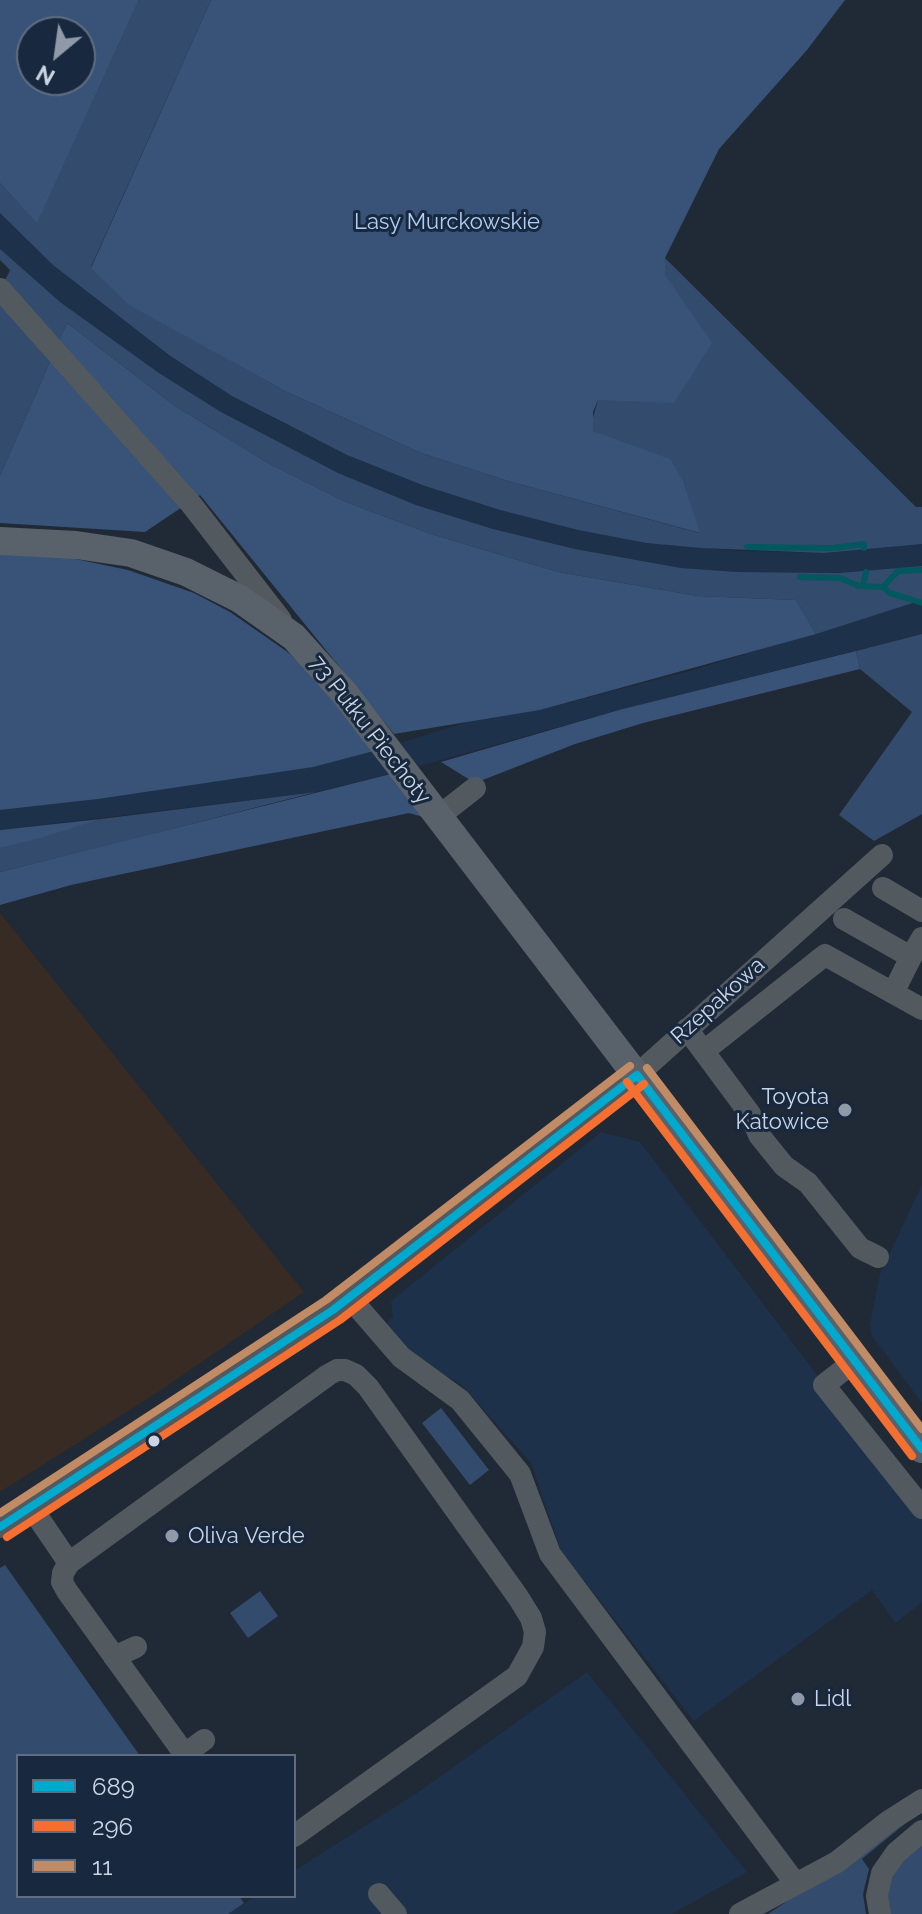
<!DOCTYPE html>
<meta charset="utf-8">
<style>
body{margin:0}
#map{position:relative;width:922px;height:1914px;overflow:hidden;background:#202936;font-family:Raleway,sans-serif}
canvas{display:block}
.legend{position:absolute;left:16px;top:1754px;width:280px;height:144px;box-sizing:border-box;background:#18283e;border:2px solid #606d80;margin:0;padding:10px 14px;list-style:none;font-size:24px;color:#cbd5e4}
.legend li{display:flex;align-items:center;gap:16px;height:40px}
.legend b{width:40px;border:2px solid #606d80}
.north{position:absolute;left:16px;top:16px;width:80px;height:80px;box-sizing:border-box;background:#18283e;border:2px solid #606d80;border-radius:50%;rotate:209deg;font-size:22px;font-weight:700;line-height:32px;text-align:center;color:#cbd5e4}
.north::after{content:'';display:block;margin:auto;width:28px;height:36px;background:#8f99a7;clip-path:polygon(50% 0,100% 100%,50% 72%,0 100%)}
</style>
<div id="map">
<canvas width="922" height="1914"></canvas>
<ul class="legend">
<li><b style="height:10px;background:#00a9ce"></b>689</li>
<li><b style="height:10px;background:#f46f30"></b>296</li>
<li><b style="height:10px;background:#c18c65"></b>11</li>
</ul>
<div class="north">N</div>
</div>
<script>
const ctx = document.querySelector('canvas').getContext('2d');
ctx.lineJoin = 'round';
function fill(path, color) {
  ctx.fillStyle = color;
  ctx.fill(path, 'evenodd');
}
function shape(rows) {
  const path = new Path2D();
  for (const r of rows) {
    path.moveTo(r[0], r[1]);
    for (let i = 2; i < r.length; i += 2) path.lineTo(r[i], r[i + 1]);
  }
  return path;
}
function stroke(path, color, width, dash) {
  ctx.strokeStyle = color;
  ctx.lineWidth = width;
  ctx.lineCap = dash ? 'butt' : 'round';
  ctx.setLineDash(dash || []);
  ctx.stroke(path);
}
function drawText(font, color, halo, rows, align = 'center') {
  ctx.font = font + ' Raleway,sans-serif';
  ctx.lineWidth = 6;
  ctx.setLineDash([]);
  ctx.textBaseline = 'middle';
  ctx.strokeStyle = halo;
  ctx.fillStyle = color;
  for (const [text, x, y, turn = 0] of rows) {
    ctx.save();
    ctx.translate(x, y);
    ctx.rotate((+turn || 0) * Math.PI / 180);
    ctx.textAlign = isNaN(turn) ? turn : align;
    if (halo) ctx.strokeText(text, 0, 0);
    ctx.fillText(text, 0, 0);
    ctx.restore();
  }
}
fill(shape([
 [0,213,53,265,169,355,275,419,347,455,422,485,500,510,578,530,646,543,741,551,824,553,922,544,922,566,839,573,737,572,681,568,575,549,493,529,416,505,338,473,280,445,221,412,159,373,60,302,11,261,0,249],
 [922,600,922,634,619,710,391,774,316,792,0,830,0,810,98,799,374,751,474,720,540,710,690,671],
 [601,1132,640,1142,922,1513,922,1602,895,1623,872,1590,694,1721,561,1551,531,1463,462,1385,401,1349,384,1326,393,1317,391,1301],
 [922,1184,922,1403,872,1336,870,1324,880,1274],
 [587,1672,747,1872,672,1914,228,1914,255,1896,294,1896,294,1871,417,1793]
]), '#1e314a');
fill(shape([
 [0,913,304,1292,155,1394,0,1492]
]), '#372b24');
fill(shape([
 [139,0,211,0,91,267,217,353,287,392,421,453,508,481,699,533,684,483,618,442,593,431,592,421,598,400,665,275,665,258,916,507,922,507,922,544,824,553,701,548,646,543,578,530,500,510,422,485,347,455,232,396,169,355,53,265,0,213,0,183,37,222],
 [0,249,60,302,159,373,221,412,338,473,416,505,493,529,575,549,681,568,737,572,839,573,922,566,922,600,816,634,796,600,698,596,558,572,431,534,346,502,268,463,175,406,67,323,0,476,0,291,10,270,0,260],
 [922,634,922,814,874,841,839,815,912,712,860,669,856,651],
 [316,792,129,840,0,872,0,848,101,819],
 [441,1408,489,1470,470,1485,422,1423],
 [5,1565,140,1756,18,1756,18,1896,239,1896,244,1903,228,1914,0,1914,0,1568],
 [260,1591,278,1616,248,1638,230,1613],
 [912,1818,862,1859,869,1869,863,1894,866,1914,768,1914],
 [922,1843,922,1914,890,1914,886,1904,891,1879,907,1854]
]), '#334c6d');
fill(shape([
 [0,0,139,0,37,223,0,183],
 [32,32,80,32,80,80,32,80],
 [211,0,845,0,807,50,719,149,665,258,665,275,712,343,674,403,598,400,593,412,593,431,670,459,684,483,700,533,508,481,421,453,287,392,129,305,91,268],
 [67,323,175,406,268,463,346,502,431,534,558,572,698,596,796,600,816,634,540,710,394,734,200,495,145,532,0,523,0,476],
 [0,552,66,557,128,570,194,593,230,612,289,653,314,677,374,751,313,767,98,799,0,810],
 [856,651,860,669,643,723,575,744,475,783,441,762,619,710],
 [391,774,423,817,409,813,71,885,0,905,0,872],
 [101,819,40,838,0,848,0,830]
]), '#385377');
stroke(shape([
 [747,547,833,548,864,544,864,548],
 [800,577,840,578,859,586,883,587,890,593,922,603],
 [863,585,866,572],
 [883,587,898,571,922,570]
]), '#03575e', 6);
stroke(shape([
 [0,289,191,504,281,620],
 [438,817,475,788],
 [883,888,922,911],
 [844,919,911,957,893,993],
 [911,957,922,938],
 [687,1029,750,1114,759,1135,784,1166,808,1183,860,1248,878,1257],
 [704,1051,825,955,922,1009],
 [350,1298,401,1357,460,1400,520,1474,550,1554,796,1884],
 [856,1360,824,1385,922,1508],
 [31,1507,69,1563],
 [0,1527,350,1298,637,1075,882,855],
 [114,1657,136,1647],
 [185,1754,204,1740],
 [186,1756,67,1591,62,1582,63,1573,69,1563,328,1375,337,1370,345,1370,356,1375,368,1387,518,1597,531,1618,535,1632,533,1647,517,1676,294,1836],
 [379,1894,396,1914],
 [740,1914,837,1862,889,1821,922,1800],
 [880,1914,877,1896,882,1873,896,1853,922,1831]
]), '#52595f', 22);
stroke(shape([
 [0,541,76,545,131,553,186,572,240,599,294,637,345,694,922,1449]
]), '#59626b', 28);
stroke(shape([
 [637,1075,922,1449],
 [0,1527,333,1310,637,1075]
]), '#00a9ce', 8);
stroke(shape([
 [627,1082,912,1456],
 [7,1537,340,1320,644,1084]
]), '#f46f30', 8);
stroke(shape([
 [647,1068,922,1429],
 [0,1513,326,1300,630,1066]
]), '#c18c65', 8);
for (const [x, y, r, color] of [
 [845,1110,8,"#8f99a7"],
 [154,1441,7,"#cbd5e4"],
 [172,1536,8,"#8f99a7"],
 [798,1699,8,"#8f99a7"]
]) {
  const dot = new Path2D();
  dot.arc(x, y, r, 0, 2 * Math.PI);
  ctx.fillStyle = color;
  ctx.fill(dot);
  stroke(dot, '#18283e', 3);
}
drawText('22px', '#b1cef4', '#18283e', [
 ["Lasy Murckowskie",447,222]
]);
drawText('22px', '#cbd5e4', '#18283e', [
 ["73 Pułku Piechoty",370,730,52],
 ["Rzepakowa",718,1001,-42]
]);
drawText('22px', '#cbd5e4', '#18283e', [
 ["Toyota",829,1097,"right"],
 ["Katowice",829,1122,"right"],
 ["Oliva Verde",188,1536],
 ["Lidl",814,1699]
], 'left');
</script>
